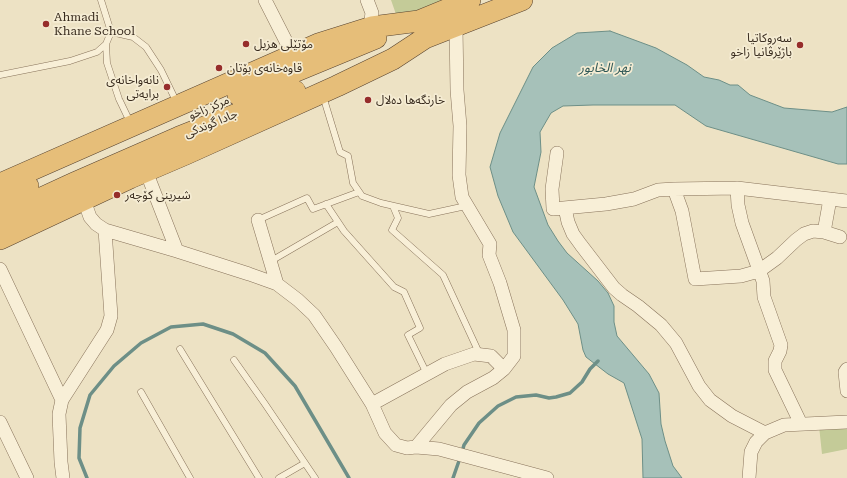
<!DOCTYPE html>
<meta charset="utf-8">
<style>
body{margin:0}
canvas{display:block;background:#ede2c4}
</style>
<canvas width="847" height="478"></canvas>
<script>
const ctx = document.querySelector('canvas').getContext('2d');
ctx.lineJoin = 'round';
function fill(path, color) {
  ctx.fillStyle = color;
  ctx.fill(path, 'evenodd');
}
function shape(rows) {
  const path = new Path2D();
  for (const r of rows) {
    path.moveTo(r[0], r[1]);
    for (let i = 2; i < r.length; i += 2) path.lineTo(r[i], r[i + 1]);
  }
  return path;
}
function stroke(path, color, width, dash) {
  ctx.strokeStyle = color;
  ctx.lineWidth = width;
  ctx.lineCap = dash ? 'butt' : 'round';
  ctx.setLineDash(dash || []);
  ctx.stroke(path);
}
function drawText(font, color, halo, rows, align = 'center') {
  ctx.font = font + ' "Roboto Serif","Noto Sans Arabic",serif';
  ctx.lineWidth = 3.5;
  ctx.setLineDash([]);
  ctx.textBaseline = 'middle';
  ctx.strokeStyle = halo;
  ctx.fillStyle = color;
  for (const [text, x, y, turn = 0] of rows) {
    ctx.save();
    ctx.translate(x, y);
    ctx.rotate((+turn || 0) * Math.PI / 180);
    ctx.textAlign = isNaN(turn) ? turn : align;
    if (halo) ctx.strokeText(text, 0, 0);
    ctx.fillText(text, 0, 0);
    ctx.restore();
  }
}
fill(shape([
 [391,0,449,0,398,20],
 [847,425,847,449,822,454,819,426]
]), '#c4cb98');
const water = shape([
 [610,31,656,48,687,65,704,77,719,80,730,85,738,85,750,95,784,108,832,112,847,107,847,164,838,164,706,126,675,105,593,105,563,106,551,113,540,132,541,152,534,187,548,225,558,241,567,253,598,281,608,293,614,306,614,322,617,336,649,374,659,393,661,424,665,441,673,466,682,478,643,478,642,439,624,383,608,374,586,357,583,350,578,324,563,300,513,232,498,196,490,167,500,133,533,67,552,48,577,33,610,31]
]);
fill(water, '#a6c1b9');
stroke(water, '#6d8f87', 1);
stroke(shape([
 [462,452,464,445,479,423,498,406,516,397,536,395,549,398,556,397,570,393,582,382,590,369,598,361],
 [87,478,79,458,80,428,90,395,114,366,141,343,171,327,203,324,233,334,265,353,295,386,349,478],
 [453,478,460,458]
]), '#6d8f87', 3.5);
const service = shape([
 [111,32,133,37,146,47,161,70,177,103],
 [106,44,107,63,119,99,131,124],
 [0,75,70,61,97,52,106,44,111,32,101,0],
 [323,96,340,152,348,156,353,183,362,196,381,203,429,214,466,206],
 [326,204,344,231,394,287,404,292,420,328,408,335,427,374],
 [393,206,398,218,392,230,443,275,480,355],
 [258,220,307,198,313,209,359,192],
 [271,261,338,222],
 [180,349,259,478],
 [234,360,265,404,315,478],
 [141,392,190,478],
 [279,478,305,463]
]);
const minor = shape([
 [265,0,293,55],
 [367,0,372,13,370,27],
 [557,153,552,189,553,209,606,204,634,199,658,190,674,189,737,188,847,201],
 [146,171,177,251],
 [737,188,738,205,742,223,763,281,764,297,781,345,780,351,775,361,775,370,801,424],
 [674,189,682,211,695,279,741,276,759,271,777,258,796,240,804,234,813,231,824,232,840,237],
 [84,200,90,217,96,224,105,230,177,251,249,274,277,284,298,300,314,315,336,347,372,404,385,433,396,445,407,448,416,447,439,449,547,478],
 [565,208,568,222,573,234,581,245,614,288,622,295,638,306,661,325,676,343,699,386,710,400,732,416,765,433],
 [258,220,277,284],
 [824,232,830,199],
 [0,269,62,400],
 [847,369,845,372,847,391],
 [372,404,445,364,474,354,491,356,504,369],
 [0,422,27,478],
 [416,447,451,405,467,392,493,378,504,369,514,356,514,330,500,283,489,255,490,244,462,197,459,175,460,126,457,90,456,27],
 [63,478,61,462,59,414,62,400,107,330,111,316,105,230],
 [749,478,751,452,756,442,765,433,784,425,847,422]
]);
const trunk = shape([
 [238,95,376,38],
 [0,184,318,44,372,27,419,21,470,0],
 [0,200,28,186],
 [0,217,74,183,179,137,295,91],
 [0,239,130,178,186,154,337,86,393,59,425,38,522,0]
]);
stroke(service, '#88735b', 7);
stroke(minor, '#88735b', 14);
stroke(trunk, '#56422f', 22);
stroke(service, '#f8efd7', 6);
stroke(minor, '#f8efd7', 13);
stroke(trunk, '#e6be79', 21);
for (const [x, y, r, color] of [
 [46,24,4,"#962d2b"],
 [246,44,4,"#962d2b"],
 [800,45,4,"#962d2b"],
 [219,68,4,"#962d2b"],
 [167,87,4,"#962d2b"],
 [368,100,4,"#962d2b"],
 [117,195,4,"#962d2b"]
]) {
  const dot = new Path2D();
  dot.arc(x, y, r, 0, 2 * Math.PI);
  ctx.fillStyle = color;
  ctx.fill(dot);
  stroke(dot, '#f5ecd3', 1.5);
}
drawText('12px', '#382b1e', '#f5ecd3', [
 ["Ahmadi",54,17],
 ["Khane School",54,31],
 ["سه‌روكاتيا",792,38,"right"],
 ["باژێرڤانيا زاخو",792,52,"right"],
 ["مۆتێلی هزیل",254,44],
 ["قاوەخانەی بۆتان",227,68],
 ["نانەواخانەی",159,80,"right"],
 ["برایەتی",159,94,"right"],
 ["خارنگەها دەلال",376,100],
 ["شیرینی کۆچەر",125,195]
], 'left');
drawText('12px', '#382b1e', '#f5ecd3', [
 ["مركز زاخو",209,108,-23],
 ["جادا گوندکی",211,124,-22]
]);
drawText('italic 13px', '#2e5756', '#f5ecd3', [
 ["نهر الخابور",605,68]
]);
</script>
